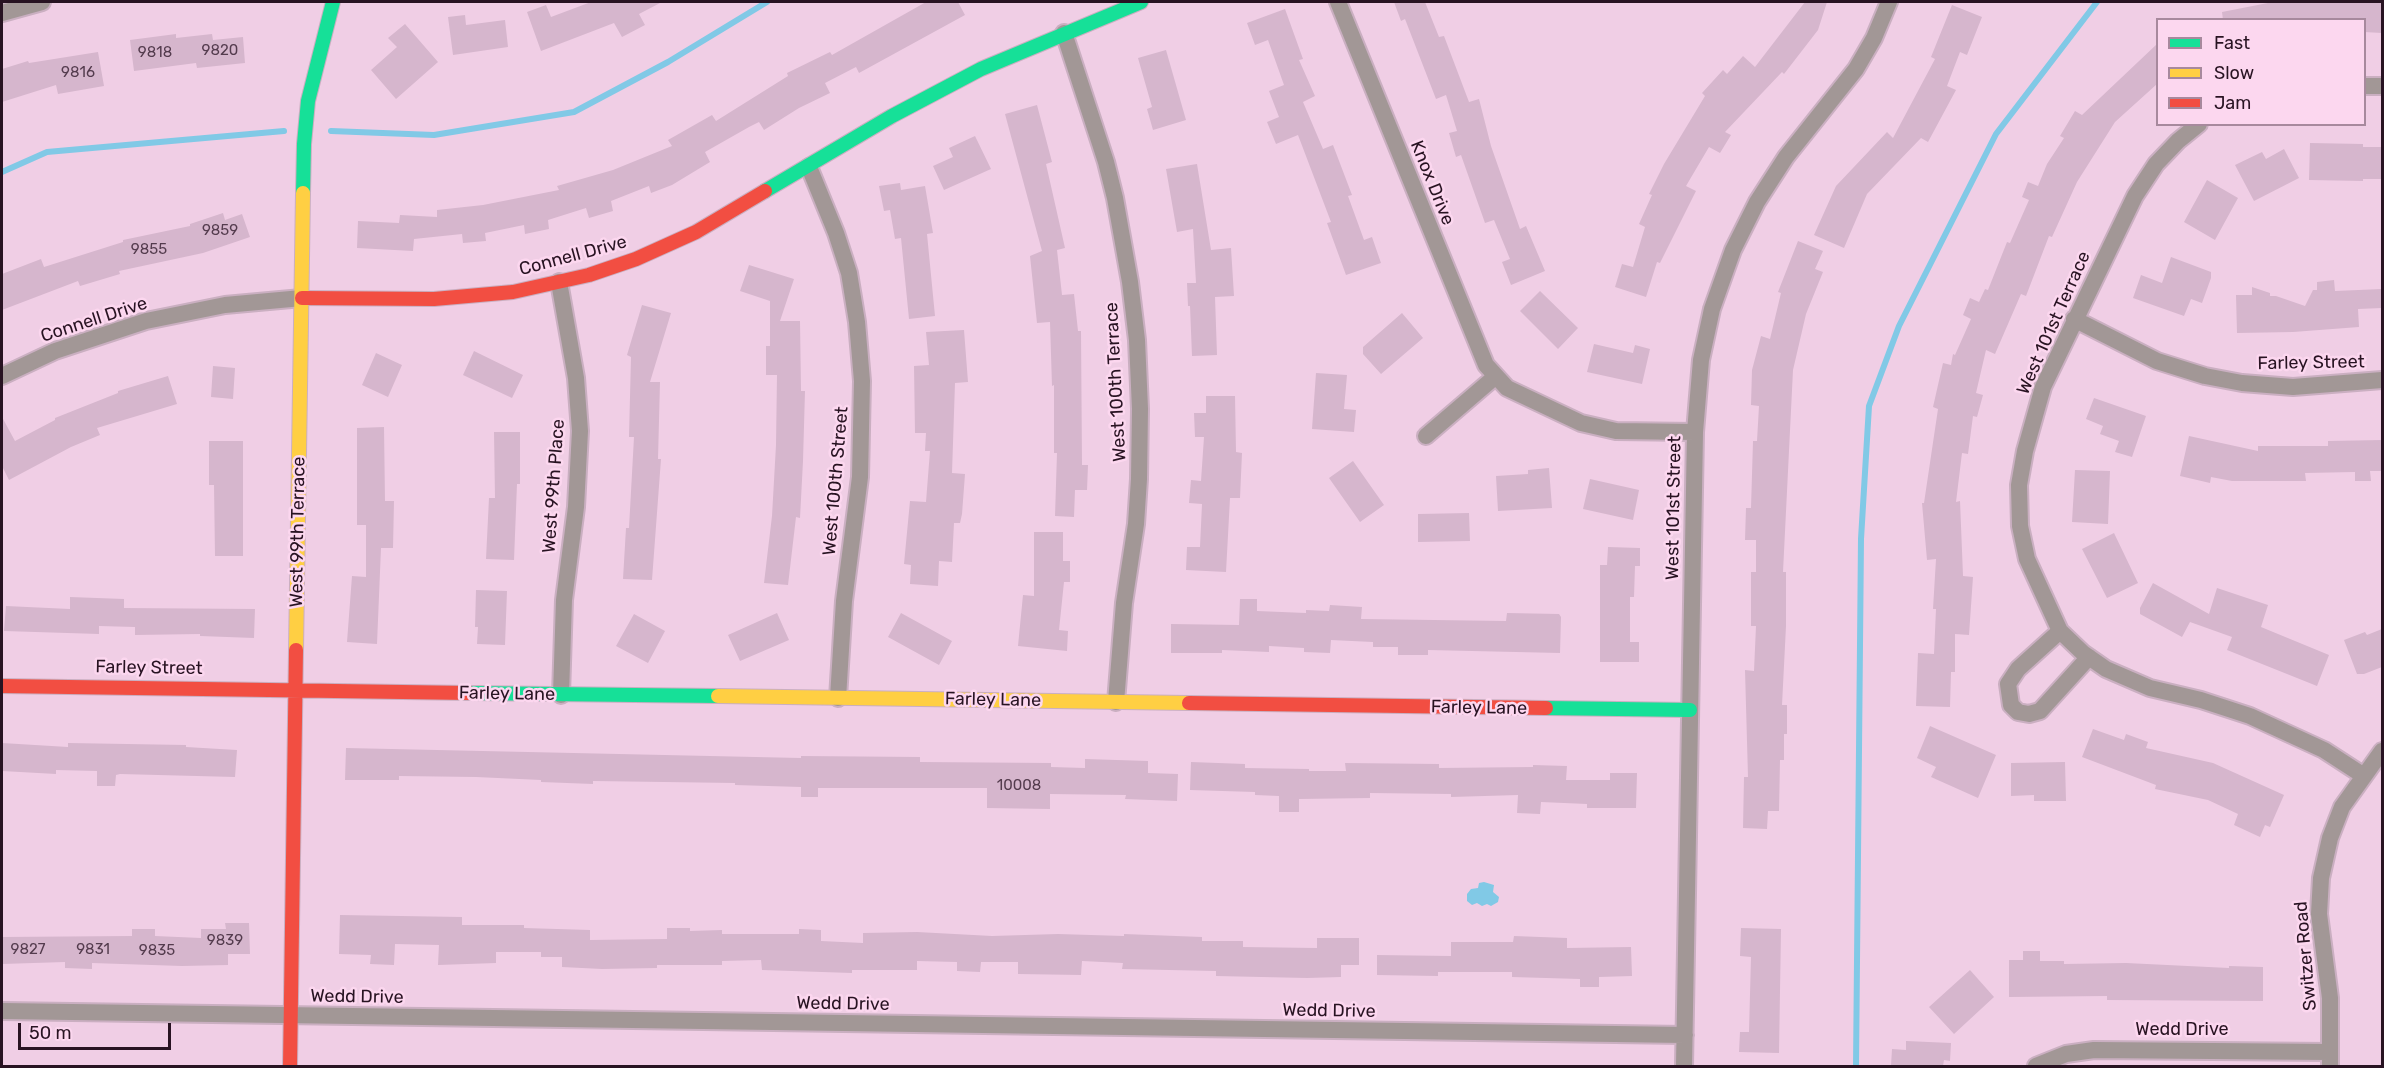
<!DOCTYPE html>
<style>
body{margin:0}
#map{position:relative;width:2384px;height:1068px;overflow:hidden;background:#f0cee5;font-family:Rubik,sans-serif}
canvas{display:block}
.frame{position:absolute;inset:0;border:3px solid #281322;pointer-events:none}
.legend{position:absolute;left:2156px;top:18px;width:210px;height:108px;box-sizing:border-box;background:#fcd7ef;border:2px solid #a7899d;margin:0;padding:8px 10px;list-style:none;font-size:18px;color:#281322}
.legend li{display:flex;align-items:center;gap:12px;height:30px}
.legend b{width:30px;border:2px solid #a7899d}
.scale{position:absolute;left:18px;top:1023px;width:153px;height:27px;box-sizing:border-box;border:3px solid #281322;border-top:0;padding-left:8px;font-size:18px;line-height:21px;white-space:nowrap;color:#281322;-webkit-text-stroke:4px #fcd7ef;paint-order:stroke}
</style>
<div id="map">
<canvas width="2384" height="1068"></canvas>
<div class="frame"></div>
<ul class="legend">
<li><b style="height:8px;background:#16e098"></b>Fast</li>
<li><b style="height:8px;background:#ffcf43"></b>Slow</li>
<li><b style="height:8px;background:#f24e42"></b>Jam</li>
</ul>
<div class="scale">50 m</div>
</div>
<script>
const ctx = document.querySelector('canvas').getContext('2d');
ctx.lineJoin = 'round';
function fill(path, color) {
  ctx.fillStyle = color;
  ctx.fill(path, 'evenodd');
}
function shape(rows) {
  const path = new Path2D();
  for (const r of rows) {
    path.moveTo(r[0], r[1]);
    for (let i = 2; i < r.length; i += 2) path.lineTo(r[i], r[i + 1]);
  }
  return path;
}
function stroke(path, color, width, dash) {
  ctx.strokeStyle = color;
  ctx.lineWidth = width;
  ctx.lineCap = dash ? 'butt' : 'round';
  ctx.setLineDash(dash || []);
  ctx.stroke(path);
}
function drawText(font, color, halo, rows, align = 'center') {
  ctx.font = font + ' Rubik,sans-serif';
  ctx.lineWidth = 5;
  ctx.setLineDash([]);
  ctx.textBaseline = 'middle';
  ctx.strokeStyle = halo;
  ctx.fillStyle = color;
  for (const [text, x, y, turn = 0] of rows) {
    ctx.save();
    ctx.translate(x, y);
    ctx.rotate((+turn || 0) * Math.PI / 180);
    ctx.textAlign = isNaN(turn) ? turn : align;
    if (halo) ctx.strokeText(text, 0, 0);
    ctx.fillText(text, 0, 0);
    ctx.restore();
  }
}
fill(shape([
 [1484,882,1494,885,1493,892,1499,897,1498,902,1491,906,1487,904,1482,906,1477,903,1472,905,1467,901,1467,894,1471,889,1478,888,1479,883]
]), '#81c9e6');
stroke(shape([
 [331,131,434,135,574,112,668,62,767,2],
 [2,172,47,152,284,131],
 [1856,1066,1861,539,1869,406,1899,326,1996,134,2097,2]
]), '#81c9e6', 6);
fill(shape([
 [591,2,662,2,639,14,645,25,622,37,614,23,541,51,527,12,546,5,551,17],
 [926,2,958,2,965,15,859,73,856,67,825,83,830,93,799,108,764,130,759,122,749,127,705,152,710,162,672,185,651,193,649,186,611,201,613,211,589,218,586,208,548,220,549,229,525,234,524,225,485,233,486,241,463,243,462,234,414,239,413,251,357,248,358,221,399,223,400,215,437,217,437,210,483,205,559,190,557,186,613,170,672,146,668,140,712,115,716,121,788,76,787,73,830,52,832,55],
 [1394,2,1425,2,1439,37,1444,36,1469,102,1479,99,1491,146,1520,229,1526,226,1545,271,1511,285,1502,262,1510,259,1494,220,1485,223,1461,155,1456,157,1449,133,1457,131,1446,95,1436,99,1405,19,1401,21],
 [1805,2,1827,2,1818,30,1784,74,1782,72,1725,132,1731,135,1720,153,1709,147,1686,186,1696,191,1660,263,1657,262,1646,297,1615,287,1622,264,1633,267,1645,227,1639,224,1652,195,1649,194,1664,164,1705,96,1702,93,1723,70,1727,74,1743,56,1755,67],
 [2273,2,2382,2,2382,33,2364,32,2364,20,2223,20,2222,12],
 [1952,5,1982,17,1967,55,1960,52,1947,86,1956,90,1928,142,1921,138,1867,194,1844,248,1814,235,1836,186,1887,132,1893,138,1935,59,1931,57],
 [1285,9,1303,59,1299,60,1315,96,1303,102,1323,149,1333,145,1352,195,1348,196,1364,240,1372,237,1381,263,1346,275,1327,223,1331,222,1298,135,1276,144,1267,122,1279,117,1269,91,1284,85,1268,40,1255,45,1247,23],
 [465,15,466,25,505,20,508,47,453,55,448,17],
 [405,24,438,62,396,99,371,70,397,47,388,38],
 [176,34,176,38,212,34,213,40,243,37,245,63,197,68,196,63,134,71,130,40],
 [2157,44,2157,84,2115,122,2077,182,2052,237,2049,236,2026,296,2021,294,1995,354,1986,350,1976,393,1983,395,1977,417,1973,416,1968,454,1962,453,1956,502,1960,501,1963,576,1973,577,1969,635,1955,634,1955,672,1951,672,1950,707,1916,706,1918,653,1934,654,1936,609,1933,609,1936,559,1927,560,1922,503,1924,503,1938,409,1933,407,1943,363,1951,365,1953,354,1955,355,1971,319,1963,315,1970,298,1979,302,1985,289,1988,290,2007,242,2010,243,2029,200,2022,197,2028,182,2038,186,2047,164,2064,138,2060,136,2075,111,2082,115],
 [1166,50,1186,120,1153,130,1147,109,1152,107,1138,58],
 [98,52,104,86,58,94,56,85,2,102,2,69,28,61,29,63],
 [1037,105,1052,162,1046,164,1065,248,1057,250,1062,295,1074,294,1078,331,1081,331,1082,465,1088,465,1087,490,1075,490,1074,517,1055,516,1057,453,1054,453,1054,385,1052,386,1050,322,1037,323,1030,256,1042,251,1005,114],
 [975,136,991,169,944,190,933,166,953,157,949,148],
 [2310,143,2363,144,2363,147,2382,147,2382,179,2363,179,2363,181,2309,180],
 [2284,149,2299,178,2254,201,2235,165,2262,152,2266,159],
 [1197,164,1211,250,1231,248,1234,296,1215,297,1217,355,1192,356,1190,306,1188,306,1187,283,1196,283,1193,229,1177,232,1166,169],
 [2207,180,2238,198,2215,240,2184,222],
 [900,183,901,190,925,186,933,233,927,234,935,316,909,319,901,238,895,239,890,210,884,211,879,186],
 [223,213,225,220,242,214,250,237,203,253,119,271,120,274,80,286,78,281,2,310,2,274,41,259,44,267,123,242,123,240,190,226,190,224],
 [1798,241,1823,251,1815,269,1823,272,1806,314,1793,370,1783,572,1786,572,1786,626,1782,705,1787,705,1787,734,1784,734,1784,760,1780,760,1779,811,1768,811,1767,829,1743,828,1744,777,1748,777,1745,670,1754,671,1756,626,1751,626,1751,572,1756,572,1756,540,1745,540,1746,508,1751,508,1753,441,1757,441,1759,406,1751,405,1752,370,1761,336,1770,339,1781,293,1778,292],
 [2171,257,2211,272,2211,278,2202,303,2191,299,2184,316,2133,298,2141,275,2162,283],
 [749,265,794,279,780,321,800,321,801,391,805,391,803,461,800,518,796,517,788,585,764,583,772,516,776,445,777,375,766,375,766,346,770,346,770,301,740,291],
 [2334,280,2335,291,2382,289,2382,308,2358,309,2359,327,2293,332,2237,333,2236,295,2252,295,2252,287,2270,293,2270,296,2276,296,2305,306,2313,290,2317,290,2317,282],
 [1540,291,1578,328,1558,349,1520,311],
 [642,305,671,313,650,382,660,382,658,459,661,459,652,580,623,579,626,528,629,528,634,437,629,437,631,357,627,355],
 [1402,313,1423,338,1381,374,1363,354,1363,347],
 [964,330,968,382,955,383,952,473,965,474,962,514,960,523,954,523,952,562,939,561,938,586,910,584,911,565,904,564,910,501,926,502,930,451,925,451,926,433,915,433,914,366,929,365,926,332],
 [1594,344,1633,353,1635,345,1650,349,1642,384,1587,372],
 [474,351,523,375,512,398,463,375],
 [376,353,402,365,388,397,362,385],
 [213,366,235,368,233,399,211,397],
 [1316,373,1347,375,1344,409,1356,410,1354,432,1312,429],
 [168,376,177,404,97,428,100,435,71,447,9,480,2,466,2,417,15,441,55,420,55,418,118,393,118,391],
 [1206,396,1235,396,1236,452,1242,453,1240,498,1230,498,1226,572,1186,570,1187,547,1200,547,1202,504,1189,503,1191,480,1201,481,1204,437,1195,437,1194,413,1206,413],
 [2094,398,2146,416,2132,457,2115,452,2119,441,2100,434,2103,426,2086,419],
 [384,427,385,501,394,501,393,548,381,548,377,644,347,642,352,576,366,577,366,525,357,525,357,428],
 [494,432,520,432,520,484,517,484,514,560,486,559,489,498,495,498],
 [2189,436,2258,451,2258,446,2328,446,2328,441,2382,440,2382,471,2370,471,2371,481,2355,481,2355,472,2305,473,2306,481,2232,481,2211,477,2210,483,2180,476],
 [209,441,243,441,243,556,215,556,214,485,209,485],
 [1353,461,1384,505,1360,522,1329,478],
 [1549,468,1552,508,1498,511,1496,476,1528,474,1528,470],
 [2075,470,2110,471,2108,524,2072,522],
 [1590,479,1639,490,1633,520,1583,509],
 [1469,513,1470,541,1418,542,1418,514],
 [1034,532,1063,532,1063,561,1070,561,1070,582,1064,582,1059,630,1068,631,1067,651,1018,646,1023,595,1034,596],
 [2114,533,2138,583,2107,598,2082,549],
 [1608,547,1640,548,1640,566,1635,566,1634,597,1630,597,1630,642,1639,642,1639,662,1600,662,1600,565,1607,565],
 [2153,583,2209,614,2217,588,2268,605,2261,627,2329,655,2317,686,2227,650,2232,637,2190,622,2182,637,2140,614,2140,608],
 [476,590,507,591,505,645,477,644,478,627,475,627],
 [70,597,124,599,124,608,255,609,254,638,200,636,200,634,135,635,135,627,99,626,99,634,4,631,6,606,70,609],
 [1240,599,1257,599,1257,611,1306,613,1306,610,1329,611,1330,605,1362,607,1361,619,1506,621,1507,613,1559,614,1561,617,1560,653,1428,650,1428,655,1398,655,1398,647,1373,647,1373,642,1331,640,1330,653,1304,652,1304,648,1269,646,1269,652,1222,650,1222,653,1171,653,1171,624,1239,625],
 [777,613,789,640,740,661,728,635],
 [901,613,952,641,939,665,888,637],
 [634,614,665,631,648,663,616,646],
 [2382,629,2382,667,2364,674,2357,674,2344,640,2365,632,2367,635],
 [1930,726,1996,755,1978,798,1931,777,1936,767,1917,758],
 [2093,729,2124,740,2126,734,2148,742,2146,748,2213,763,2284,795,2270,827,2265,825,2260,837,2234,825,2238,814,2208,800,2155,789,2156,785,2082,757],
 [2,743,68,747,68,743,186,745,186,747,237,750,235,777,120,774,116,775,115,786,97,786,97,771,56,770,56,774,2,771],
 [346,748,801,758,801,756,920,757,920,762,1051,763,1051,767,1085,768,1085,759,1148,761,1148,773,1178,774,1177,801,1125,799,1126,795,1050,794,1050,809,987,808,987,788,818,788,818,797,801,797,801,787,735,785,735,783,593,781,593,784,541,782,541,780,476,777,399,776,399,780,345,780],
 [1191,762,1245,764,1245,768,1309,769,1309,771,1346,771,1345,763,1439,764,1439,768,1533,767,1533,765,1567,766,1566,780,1610,780,1610,773,1637,773,1636,808,1587,808,1587,804,1541,802,1540,814,1517,813,1518,795,1451,797,1451,794,1370,793,1370,798,1299,799,1299,812,1279,812,1279,796,1255,795,1255,792,1190,790],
 [2065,762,2066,801,2034,801,2034,795,2011,796,2011,763],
 [340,915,462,917,462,925,524,925,524,928,590,930,590,940,667,939,667,928,690,928,690,931,722,930,722,934,799,934,799,929,821,930,821,941,863,943,863,933,917,932,992,936,1058,934,1124,936,1124,934,1202,937,1202,941,1243,941,1243,947,1317,948,1317,938,1359,938,1359,965,1341,965,1341,977,1307,978,1216,976,1216,971,1122,969,1123,963,1082,961,1081,975,1018,974,1018,962,981,962,980,972,957,971,957,962,917,961,917,970,852,970,852,973,762,970,761,960,722,961,722,965,657,965,657,968,602,969,562,967,562,957,541,957,541,952,496,952,496,963,438,965,439,945,395,944,394,965,370,964,371,955,339,954],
 [225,923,249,923,250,954,228,954,228,965,182,966,92,963,92,969,65,968,65,962,2,964,2,937,132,936,132,929,155,929,155,936,201,938,201,929,226,929],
 [1741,928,1781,929,1779,1053,1739,1052,1740,1032,1749,1032,1751,957,1740,956],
 [1514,936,1567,938,1567,948,1631,947,1632,976,1599,977,1599,987,1580,987,1580,979,1512,977,1512,972,1438,972,1438,976,1377,975,1377,955,1451,956,1451,942,1513,942],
 [2023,951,2040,951,2040,961,2064,961,2064,964,2126,963,2229,968,2229,966,2263,967,2263,1001,2107,1000,2107,996,2009,997,2009,960,2023,960],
 [1970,970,1994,997,1954,1034,1929,1007],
 [1906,1041,1951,1043,1950,1061,1944,1060,1943,1066,1891,1066,1892,1049,1906,1050]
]), '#d6b6cd');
const street = shape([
 [1338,2,1486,365,1507,388,1581,423,1616,431,1695,432],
 [2,13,42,2],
 [1064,33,1106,162,1115,198,1130,282,1137,340,1140,409,1139,479,1136,524,1124,603,1116,702],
 [2364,86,2382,86],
 [2199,124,2178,141,2156,164,2135,196,2043,387,2025,451,2019,485,2020,526,2027,559,2060,631,2083,653,2106,669,2150,688,2201,700,2250,716,2324,750,2364,776],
 [809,167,836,233,849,273,857,322,862,381,860,477,844,601,838,698],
 [559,282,576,378,580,431,576,507,564,600,561,695],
 [2074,319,2157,361,2205,376,2242,383,2293,387,2382,380],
 [2,376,55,351,146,321,225,305,302,298],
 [1426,436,1496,376],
 [2060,631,2018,669,2008,684,2011,705,2018,712,2029,714,2040,711,2089,657],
 [2,1011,1685,1035],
 [1684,1066,1695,432,1701,360,1712,309,1733,250,1757,202,1786,157,1856,69,1874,38,1889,2],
 [2036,1066,2066,1054,2094,1050,2330,1052],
 [2330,1066,2330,998,2319,914,2321,878,2330,838,2342,807,2382,751]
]);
const fast = shape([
 [765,191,892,116,981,69,1141,2],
 [303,193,304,144,308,101,333,2],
 [469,693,718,696],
 [1546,708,1690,710]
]);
const slow = shape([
 [296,650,303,193],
 [718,696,1189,703]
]);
const jam = shape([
 [302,298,434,299,513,292,589,275,636,259,696,232,765,191],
 [2,686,469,693],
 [1189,703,1546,708],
 [290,1066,296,650]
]);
stroke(street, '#caafc1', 20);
stroke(fast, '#caafc1', 16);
stroke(slow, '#caafc1', 16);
stroke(jam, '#caafc1', 16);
stroke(street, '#a29796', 16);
stroke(fast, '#16e098', 14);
stroke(slow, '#ffcf43', 14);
stroke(jam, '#f24e42', 14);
drawText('15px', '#543c4e', null, [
 ["9820",220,51],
 ["9818",155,53],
 ["9816",78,73],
 ["9859",220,231],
 ["9855",149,250],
 ["10008",1019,786],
 ["9839",225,941],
 ["9827",28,950],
 ["9831",93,950],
 ["9835",157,951]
]);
drawText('18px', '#281322', '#fcd7ef', [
 ["Knox Drive",1432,183,68],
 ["Connell Drive",573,256,-15],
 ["Connell Drive",94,320,-18],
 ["West 101st Terrace",2054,323,-66],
 ["Farley Street",2311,363,-1],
 ["West 100th Terrace",1116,382,-93],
 ["West 100th Street",836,481,-85],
 ["West 99th Place",554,486,-86],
 ["West 101st Street",1674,508,-89],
 ["West 99th Terrace",298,532,-89],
 ["Farley Street",149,668,1],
 ["Farley Lane",507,694,1],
 ["Farley Lane",993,700,1],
 ["Farley Lane",1479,708,1],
 ["Switzer Road",2306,956,-95],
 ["Wedd Drive",357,997,1],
 ["Wedd Drive",843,1004,1],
 ["Wedd Drive",1329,1011,1],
 ["Wedd Drive",2182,1030]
]);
</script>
